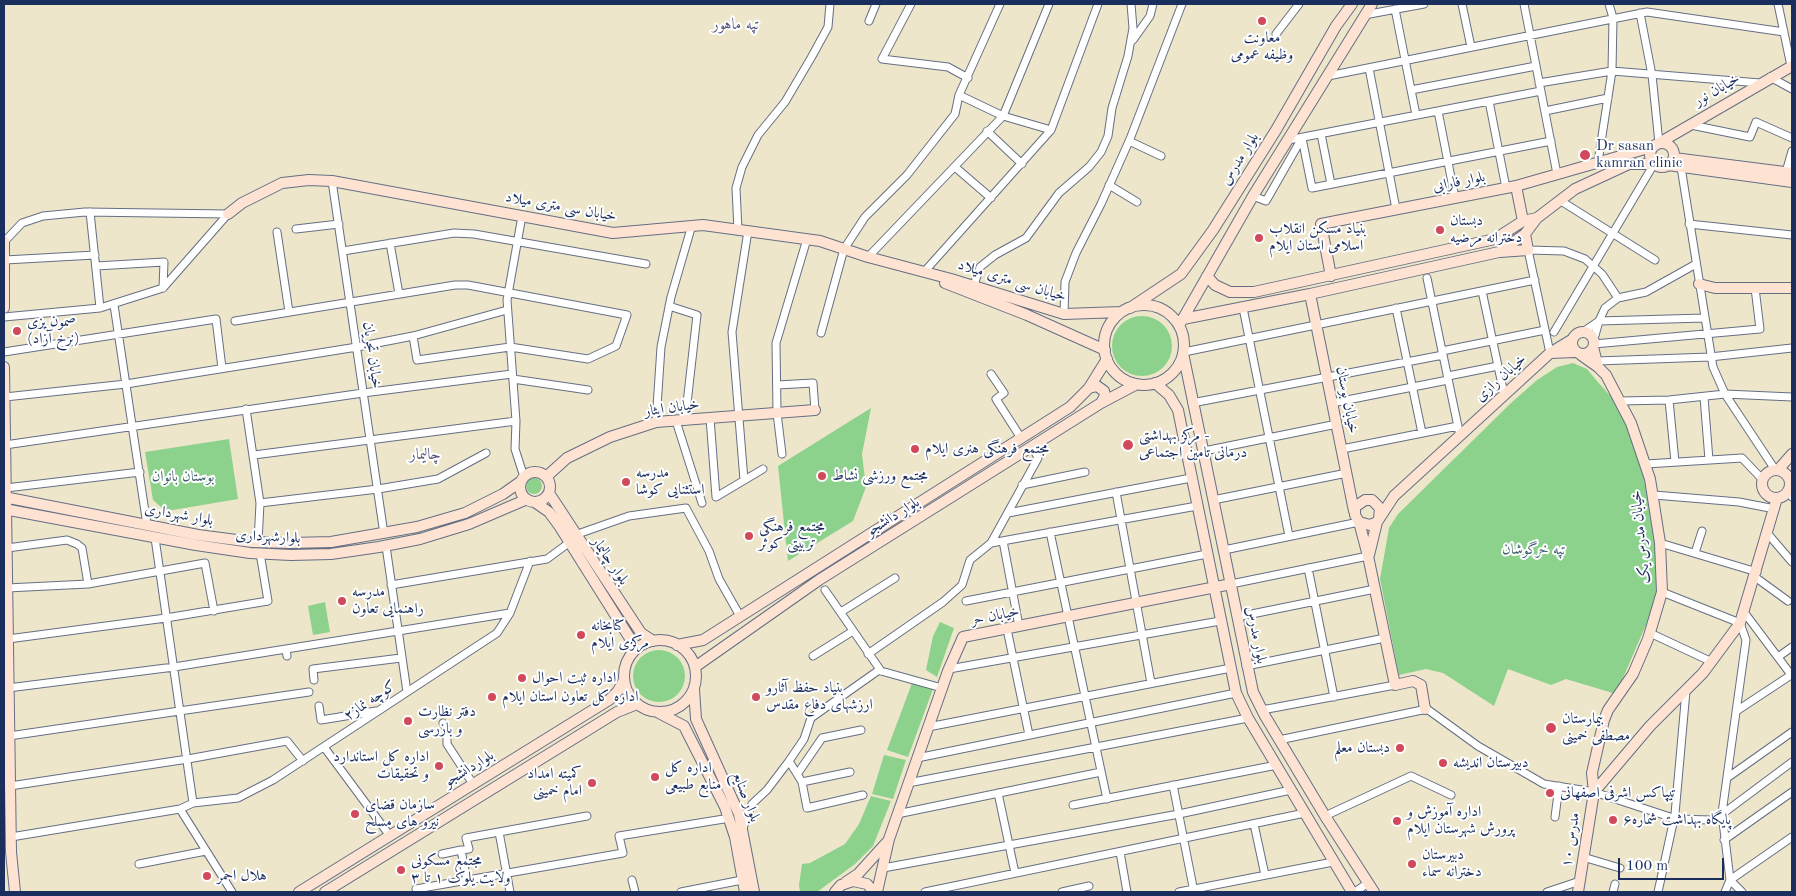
<!DOCTYPE html>
<meta charset="utf-8">
<style>
body{margin:0}
#map{position:relative;width:1796px;height:896px;overflow:hidden;background:#eee6ca;font-family:"Old Standard TT",serif}
canvas{display:block}
.frame{position:absolute;inset:0;border:5px solid #1b2f5e;pointer-events:none}
.scale{position:absolute;left:1618px;top:858px;width:106px;height:22px;box-sizing:border-box;border:2px solid #1b2f5e;border-top:0;padding-left:6px;font-size:15px;line-height:18px;white-space:nowrap;color:#1b2f5e;-webkit-text-stroke:4px #fff;paint-order:stroke}
</style>
<div id="map">
<canvas width="1796" height="896"></canvas>
<div class="frame"></div>
<div class="scale">100 m</div>
</div>
<script>
const ctx = document.querySelector('canvas').getContext('2d');
ctx.lineJoin = 'round';
function fill(path, color) {
  ctx.fillStyle = color;
  ctx.fill(path, 'evenodd');
}
function shape(rows) {
  const path = new Path2D();
  for (const r of rows) {
    if (r.length === 3) {
      path.moveTo(r[0] + r[2], r[1]);
      path.arc(r[0], r[1], r[2], 0, 2 * Math.PI);
      continue;
    }
    path.moveTo(r[0], r[1]);
    for (let i = 2; i < r.length; i += 2) path.lineTo(r[i], r[i + 1]);
  }
  return path;
}
function stroke(path, color, width, dash) {
  ctx.strokeStyle = color;
  ctx.lineWidth = width;
  ctx.lineCap = dash ? 'butt' : 'round';
  ctx.setLineDash(dash || []);
  ctx.stroke(path);
}
function drawText(font, color, halo, rows, align = 'center') {
  ctx.font = font + ' "Old Standard TT",Amiri,serif';
  ctx.lineWidth = 4;
  ctx.setLineDash([]);
  ctx.textBaseline = 'middle';
  ctx.strokeStyle = halo;
  ctx.fillStyle = color;
  for (const [text, x, y, turn = 0] of rows) {
    ctx.save();
    ctx.translate(x, y);
    ctx.rotate((+turn || 0) * Math.PI / 180);
    ctx.textAlign = isNaN(turn) ? turn : align;
    if (halo) ctx.strokeText(text, 0, 0);
    ctx.fillText(text, 0, 0);
    ctx.restore();
  }
}
fill(shape([
 [1142,346,30],
 [1573,363,1587,369,1597,381,1615,401,1627,425,1640,462,1655,526,1658,589,1655,604,1616,694,1566,679,1551,685,1508,669,1494,706,1443,673,1426,669,1399,675,1380,579,1389,528,1398,514,1511,403,1537,380,1557,367],
 [871,408,862,454,866,487,853,521,788,561,778,466],
 [229,439,238,499,173,510,162,508,153,500,145,452],
 [534,486,8],
 [325,602,330,632,313,635,308,606],
 [940,622,954,628,937,677,926,670,933,636],
 [659,676,26],
 [912,683,933,689,908,757,887,750],
 [884,755,906,760,893,799,872,794],
 [871,796,891,801,873,846,855,864,817,892,800,892,799,885,802,864,810,863,845,844,859,824]
]), '#8dd28c');
const street = shape([
 [911,4,882,59,948,67,968,78],
 [1462,4,1471,47],
 [1524,4,1557,174],
 [1778,4,1791,66],
 [1395,9,1416,115],
 [1640,13,1652,75,1659,143],
 [1364,15,1424,4],
 [869,21,876,4],
 [1276,34,1299,4],
 [1133,40,1150,16,1153,4],
 [1369,68,1396,209],
 [1328,76,1647,12,1784,32],
 [1770,77,1792,89],
 [1539,83,1612,71,1760,83],
 [1411,90,1536,66],
 [959,95,1003,116,1051,130],
 [1489,101,1506,188],
 [1438,111,1455,198],
 [1545,111,1608,98],
 [1691,125,1750,137,1756,122,1792,138],
 [987,131,1022,164],
 [1321,134,1331,184],
 [1302,138,1312,188,1551,141],
 [1288,140,1541,91],
 [1129,141,1161,156],
 [1598,162,1612,71,1613,18,1609,4],
 [955,167,991,198],
 [1681,167,1713,367,1725,394,1776,471],
 [1786,172,1792,151],
 [332,181,384,534],
 [1109,185,1137,202],
 [1253,196,1266,201,1302,138],
 [1561,201,1655,260],
 [90,212,100,308],
 [522,216,507,300,516,421,515,449,524,477],
 [1689,224,1792,235],
 [296,229,339,224],
 [738,230,736,188,742,167,758,135,785,102,811,58,828,27,830,4],
 [277,232,289,312],
 [4,242,22,223,43,216,85,212,228,214],
 [390,243,399,294],
 [343,251,454,233,474,234,646,264],
 [868,257,1003,116,1049,4],
 [5,260,95,255],
 [1696,264,1646,292,1618,298,1605,308,1599,321,1704,318],
 [96,266,164,262,163,288],
 [924,272,1051,130,1098,4],
 [1427,278,1442,351,1545,330],
 [974,285,980,267,995,255,1026,238,1059,193,1089,167,1101,152,1108,136,1112,108,1128,56,1133,28,1131,4],
 [1482,291,1504,394],
 [114,305,147,525],
 [669,306,697,315,685,421],
 [1243,308,1289,536],
 [1396,308,1422,433],
 [1064,314,1065,282,1076,253,1101,204,1130,139,1182,4],
 [4,317,100,308,163,288,228,214],
 [235,321,455,285,468,285,627,315,616,346,588,359,510,347,417,360,413,336],
 [1554,332,1654,164],
 [1583,332,1599,321,1594,339],
 [821,333,844,249,865,217,907,175,955,114,959,95,1000,4],
 [1594,344,1760,329,1755,288],
 [4,352,216,319,222,368],
 [1184,352,1535,280],
 [1550,353,1528,250,1564,251,1585,259,1602,274,1618,298],
 [1597,361,1710,357,1792,348],
 [991,374,1004,393,996,399,1021,438],
 [1448,376,1498,366],
 [513,379,588,390],
 [777,385,813,383,815,410],
 [5,397,126,384,357,347,413,336,507,310],
 [1704,397,1709,460],
 [1669,400,1675,462],
 [1620,401,1669,400,1725,394,1792,397],
 [1192,403,1443,355,1460,436],
 [1332,403,1448,380],
 [246,409,260,503,258,542],
 [710,418,716,497,763,469],
 [676,421,702,503],
 [656,422,661,347,671,297,692,225],
 [5,445,363,393,512,374],
 [1342,449,1458,426],
 [1204,451,1337,424],
 [782,454,777,413,776,343,807,239],
 [254,455,516,421],
 [1646,464,1742,458,1763,480],
 [744,480,732,332,748,231],
 [1790,482,1792,480],
 [1022,485,1085,472],
 [6,488,140,472],
 [1789,491,1792,497],
 [1116,492,1151,683],
 [1654,495,1739,502,1775,509],
 [1213,500,1347,473],
 [260,503,378,489,438,479,486,453],
 [1008,513,1191,478],
 [1050,532,1107,799],
 [1768,534,1792,562],
 [575,535,629,516,686,508,709,551,719,579,740,616],
 [155,538,193,803],
 [1003,541,1019,626],
 [991,543,1197,506],
 [1660,543,1757,572],
 [386,546,407,692],
 [7,548,67,540,77,544,82,548,88,584],
 [1224,550,1359,522],
 [1695,553,1702,531],
 [1308,568,1334,697],
 [1755,577,1788,601],
 [1231,584,1368,556],
 [391,585,547,559,570,542],
 [7,588,88,584,205,563,214,611],
 [825,590,881,671,942,688],
 [1662,592,1740,623,1746,640,1722,813,1730,880,1725,892],
 [966,601,1207,554],
 [841,612,895,578],
 [1744,612,1792,676],
 [1237,617,1375,589],
 [1007,629,1029,735],
 [1650,633,1712,662],
 [8,639,166,618,268,601,260,553],
 [286,649,287,656],
 [868,654,943,602,962,585,970,560,991,543,1038,458,1033,448],
 [813,656,853,631],
 [1778,657,1792,647],
 [1246,666,1385,638],
 [949,669,1220,621],
 [314,680,313,669,401,658],
 [8,688,174,667,510,613],
 [319,706,321,720,376,711],
 [1262,710,1395,685],
 [1738,710,1791,675],
 [443,723,447,730,447,744,473,784],
 [928,727,1231,668],
 [9,736,309,692],
 [1279,740,1427,709,1478,746,1544,784,1594,792,1676,819,1711,820,1717,818,1792,762],
 [324,747,390,836],
 [917,758,1236,693],
 [789,761,802,782,807,808,863,795],
 [798,773,822,738,861,730],
 [1727,778,1792,732],
 [802,782,850,772],
 [908,783,1248,718],
 [1173,785,1194,892],
 [10,786,188,759,287,741,303,761],
 [998,793,1015,873],
 [1073,805,1277,765],
 [180,809,232,892],
 [897,814,1101,772],
 [1325,816,1411,776,1451,795],
 [1555,817,1559,786],
 [1254,824,1265,875],
 [743,828,752,804,767,790,789,761,804,739,811,718,879,670,881,671],
 [11,837,180,809,193,803,238,798,273,780,497,633,510,613,530,561],
 [1724,840,1792,792],
 [1120,852,1127,892],
 [442,854,461,850],
 [1583,857,1620,868],
 [139,864,206,851],
 [883,868,1179,814,1291,790],
 [467,880,461,850,469,849,466,838,499,832],
 [632,880,635,892],
 [416,889,623,853,619,836,730,818],
 [510,892,499,832,587,816],
 [681,892,742,880],
 [925,892,1305,813],
 [1062,892,1089,886],
 [1179,892,1333,862],
 [1355,892,1368,883],
 [1547,892,1580,881],
 [1613,892,1615,884],
 [1658,892,1675,814,1686,691],
 [1742,892,1730,880,1792,837]
]);
const secondary = shape([
 [1662,155,12],
 [1659,143,1792,66],
 [1674,158,1792,173],
 [1668,165,1792,182],
 [1516,186,1523,221],
 [228,214,242,203,282,183,309,180,332,181,613,233,703,225,820,241,868,257,951,279,1064,314,1121,312],
 [4,241,4,308],
 [1500,252,1528,250,1525,234],
 [1207,276,1215,285,1230,292,1254,292,1495,239,1523,221,1537,218],
 [1331,276,1321,224,1516,186,1652,147],
 [945,283,1027,315,1105,350],
 [1699,284,1715,288,1792,288],
 [1310,294,1354,511],
 [1144,345,40],
 [1130,308,1181,274,1213,230,1276,130,1336,26,1352,4],
 [1183,319,1310,294,1499,252,1525,234,1537,218,1575,189,1629,164,1654,164],
 [1181,322,1253,196,1372,4],
 [1583,343,11],
 [1573,339,1550,353,1575,352],
 [1183,353,1253,692,1265,716,1325,816,1374,892],
 [1581,355,1598,367,1593,347],
 [4,367,11,852,15,892],
 [1155,383,1169,395,1178,410,1236,693,1248,718,1352,892],
 [1089,388,1097,386,1104,391,1105,396,1101,403],
 [1778,470,1792,454],
 [1776,484,14],
 [535,487,15],
 [546,477,567,458,610,437,656,422,815,410],
 [549,493,641,633,653,641],
 [4,497,198,535,252,542,291,543,331,542,417,527,465,513,503,494,520,482],
 [536,503,549,512,560,527,631,640,632,653],
 [4,509,196,545,250,553,291,555,331,554,379,547,420,539,469,524,525,500],
 [1379,519,1380,508,1372,500,1365,500,1355,507,1355,515,1359,522,1370,525,1377,522,1379,519,1394,496,1550,353],
 [1359,522,1368,556,1395,685,1413,681,1421,685,1425,709],
 [1369,555,1377,522],
 [660,676,36],
 [677,645,703,640,1070,407,1089,388,1107,359],
 [695,667,819,580,1101,403,1137,384],
 [694,689,696,719,739,814,754,892],
 [659,713,684,726,725,807,735,837,745,892],
 [1594,792,1650,726,1703,673,1740,623,1777,498],
 [846,882,858,874,887,842],
 [299,892,609,700,618,691,624,680],
 [325,892,617,712,637,704],
 [835,892,841,885,853,881,867,884,874,892],
 [877,892,889,839,948,671,963,637,1231,584],
 [1578,892,1594,792,1592,773,1604,720,1608,710,1633,674,1648,639,1662,592,1660,543,1650,479,1631,423,1606,375,1598,367]
]);
stroke(street, '#656f84', 9);
stroke(secondary, '#656f84', 12);
stroke(street, '#fff', 7);
stroke(secondary, '#fee3d2', 10);
for (const [x, y, r, color] of [
 [1262,21,5,"#d1495b"],
 [1585,155,6,"#d1495b"],
 [1440,230,5,"#d1495b"],
 [1259,238,5,"#d1495b"],
 [17,331,5,"#d1495b"],
 [1128,445,6,"#d1495b"],
 [915,449,5,"#d1495b"],
 [822,476,5,"#d1495b"],
 [626,482,5,"#d1495b"],
 [749,536,5,"#d1495b"],
 [342,601,5,"#d1495b"],
 [581,635,5,"#d1495b"],
 [522,678,5,"#d1495b"],
 [492,697,5,"#d1495b"],
 [756,697,5,"#d1495b"],
 [408,721,5,"#d1495b"],
 [1551,728,6,"#d1495b"],
 [1400,748,5,"#d1495b"],
 [1443,763,5,"#d1495b"],
 [439,766,5,"#d1495b"],
 [655,777,5,"#d1495b"],
 [592,783,5,"#d1495b"],
 [1550,793,5,"#d1495b"],
 [355,814,5,"#d1495b"],
 [1613,820,5,"#d1495b"],
 [1397,821,5,"#d1495b"],
 [1412,864,5,"#d1495b"],
 [401,870,5,"#d1495b"],
 [207,876,5,"#d1495b"]
]) {
  const dot = new Path2D();
  dot.arc(x, y, r, 0, 2 * Math.PI);
  ctx.fillStyle = color;
  ctx.fill(dot);
  stroke(dot, '#fff', 2);
}
drawText('15px', '#1b2f5e', '#fff', [
 ["معاونت",1262,38,"center"],
 ["وظیفه عمومی",1262,55,"center"],
 ["Dr sasan",1596,146],
 ["kamran clinic",1596,163],
 ["دبستان",1450,221],
 ["دخترانه مرضیه",1450,238],
 ["بنیاد مسکن انقلاب",1269,229],
 ["اسلامی استان ایلام",1269,246],
 ["صمون پزی",27,322],
 ["(نرخ آزاد)",27,339],
 ["مرکز بهداشتی -",1139,436],
 ["درمانی تامین اجتماعی",1139,453],
 ["مجتمع فرهنگی هنری ایلام",925,449],
 ["مدرسه",636,473],
 ["استثنایی کوشا",636,490],
 ["مجتمع ورزشی نشاط",832,476],
 ["مجتمع فرهنگی",759,527],
 ["تربیتی کوثر",759,544],
 ["مدرسه",352,592],
 ["راهنمایی تعاون",352,609],
 ["کتابخانه",591,626],
 ["مرکزی ایلام",591,643],
 ["اداره ثبت احوال",532,678],
 ["بنیاد حفظ آثارو",766,688],
 ["ارزشهای دفاع مقدس",766,705],
 ["اداره کل تعاون استان ایلام",502,697],
 ["دفتر نظارت",418,712],
 ["و بازرسی",418,729],
 ["بیمارستان",1562,719],
 ["مصطفی خمینی",1562,736],
 ["دبستان معلم",1390,748,"right"],
 ["اداره کل استاندارد",429,757,"right"],
 ["و تحقیقات",429,774,"right"],
 ["دبیرستان اندیشه",1453,763],
 ["اداره کل",665,768],
 ["منابع طبیعی",665,785],
 ["کمیته امداد",582,774,"right"],
 ["امام خمینی",582,791,"right"],
 ["تیپاکس اشرفی اصفهانی",1560,793],
 ["سازمان قضای",365,805],
 ["نیرو های مسلح",365,822],
 ["اداره آموزش و",1407,812],
 ["پرورش شهرستان ایلام",1407,829],
 ["پایگاه بهداشت شماره۶",1623,820],
 ["دبیرستان",1422,855],
 ["دخترانه سماء",1422,872],
 ["مجتمع مسکونی",411,861],
 ["ولایت یلوک ۱ تا ۳",411,878],
 ["هلال احمر",217,876]
], 'left');
drawText('15px', '#1b2f5e', '#fff', [
 ["خیابان نور",1717,90,-30],
 ["بلوار مدرس",1240,159,-58],
 ["بلوار فارابی",1459,182,-11],
 ["خیابان سی متری میلاد",561,207,10],
 ["خیابان سی متری میلاد",1012,281,17],
 ["خیابان تجریان",372,355,82],
 ["خیابان رازی",1501,378,-42],
 ["خیابان بوستان",1347,400,79],
 ["خیابان ایثار",672,408,-8],
 ["بلوار شهرداری",179,515,10],
 ["بلوار دانشجو",893,517,-32],
 ["بلوارشهرداری",268,537,3],
 ["خیابان مدرس یک",1641,537,-96],
 ["بلوار چالیمار",610,561,56],
 ["خیابان حر",995,616,-11],
 ["بلوار مدرس",1256,635,79],
 ["کوچه نماز۲",370,701,-34],
 ["بلواردانشجو",469,769,-32],
 ["بلوار صنایع",746,797,69],
 ["مدرس ۱۰",1571,840,-81]
]);
drawText('15px', '#3d606c', '#fff', [
 ["بوستان بانوان",183,477],
 ["تپه خرگوشان",1534,550]
]);
drawText('16px', '#5a5982', '#fff', [
 ["تپه ماهور",736,25],
 ["چالیمار",425,455]
]);
</script>
